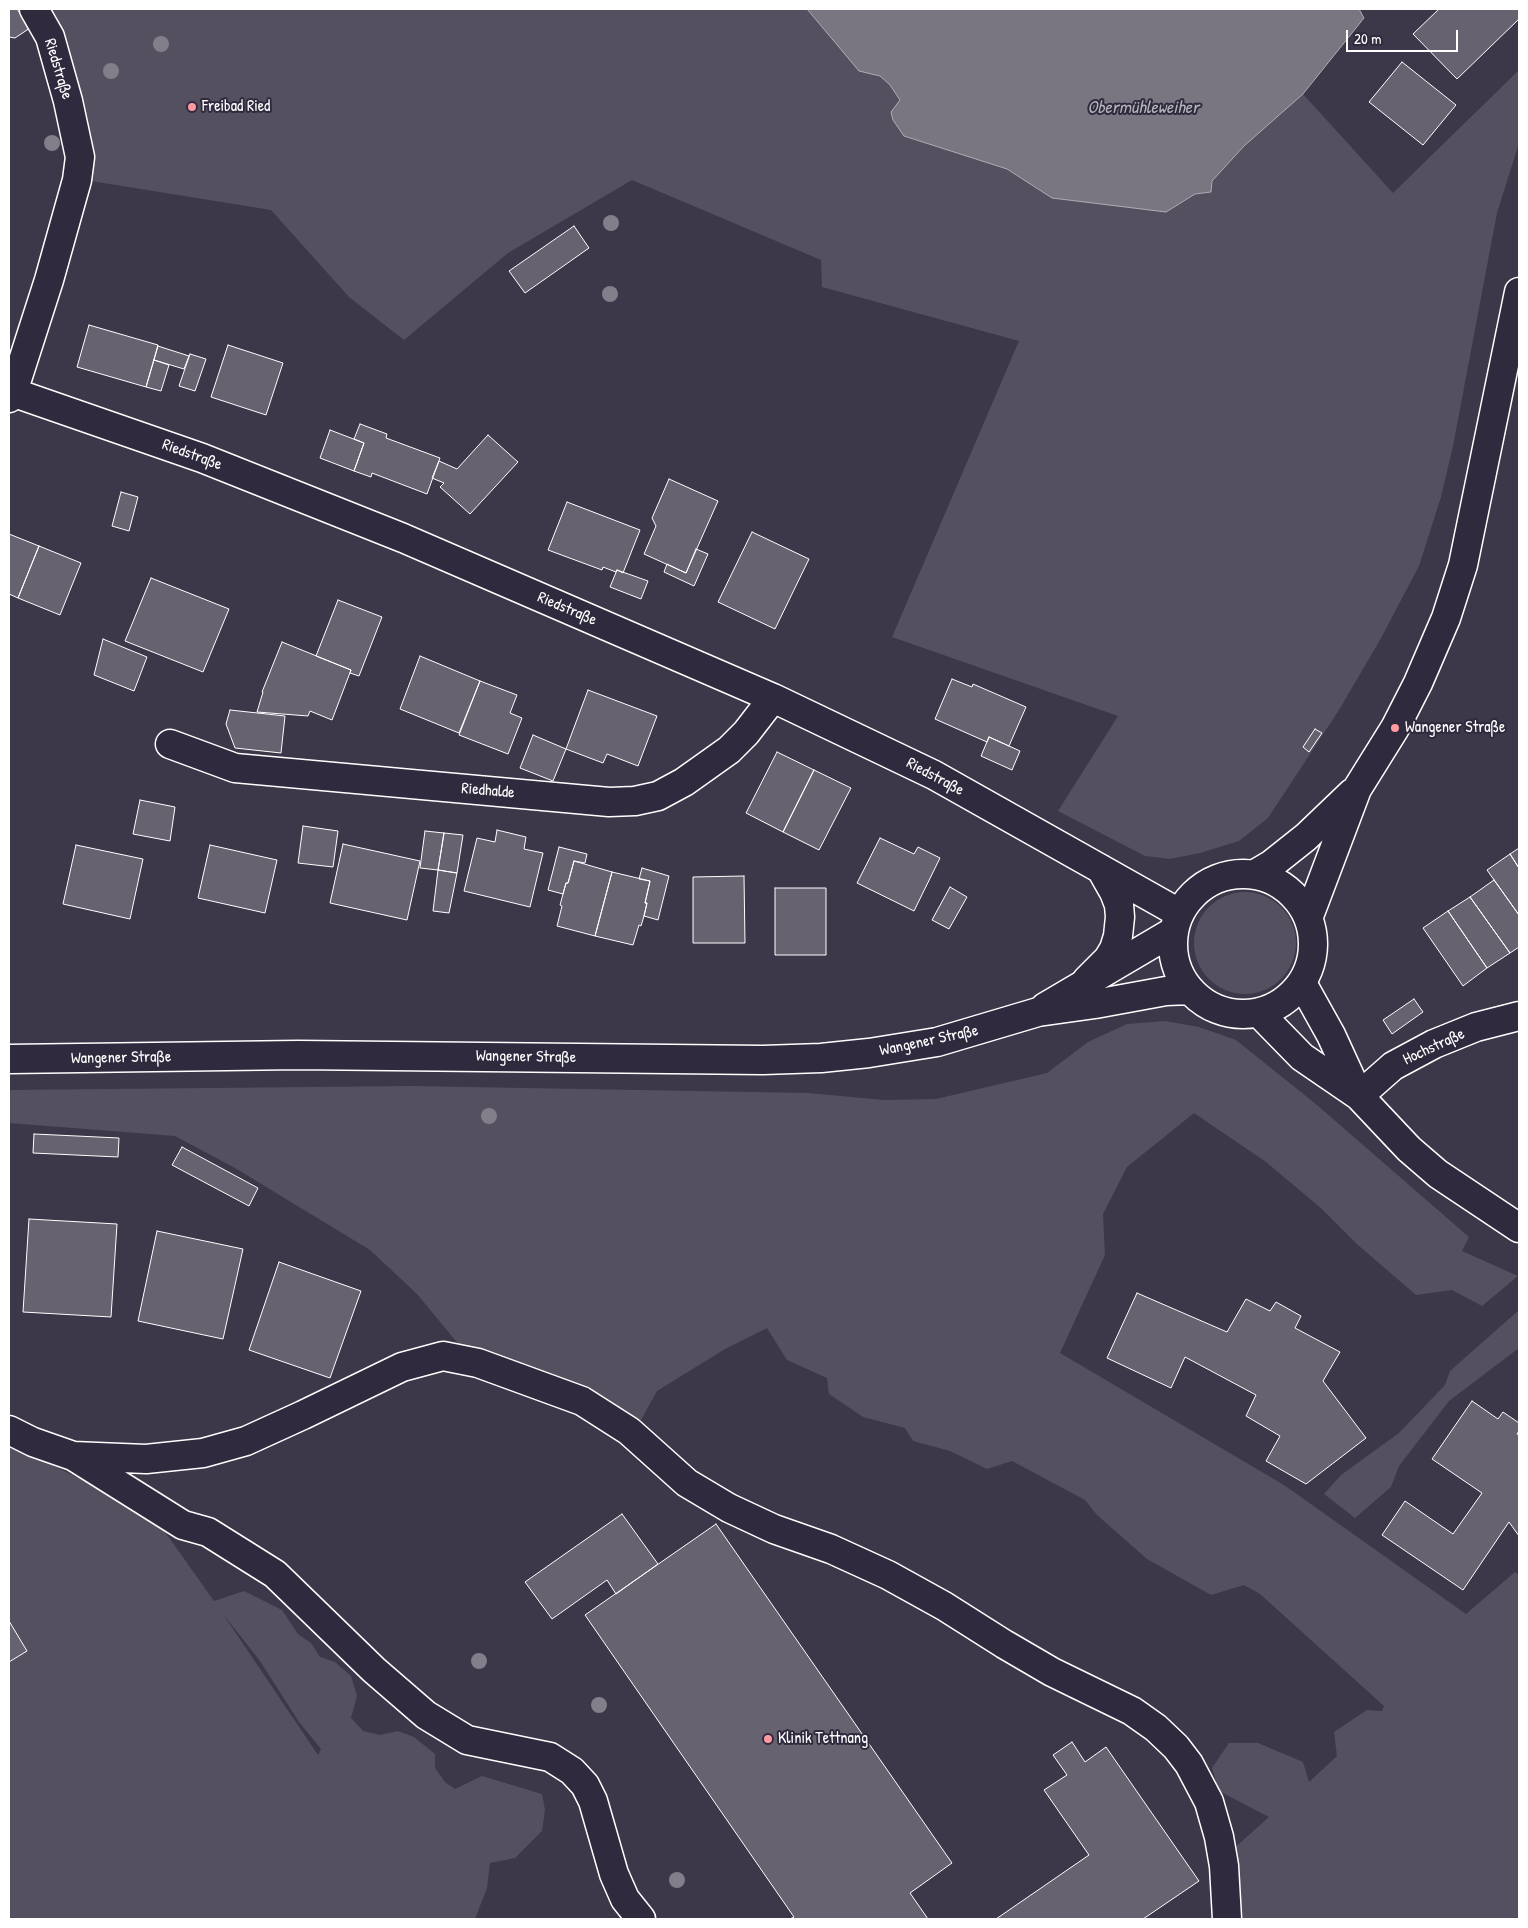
<!DOCTYPE html>
<meta charset="utf-8">
<style>
body{margin:0}
#map{position:relative;width:1528px;height:1928px;overflow:hidden;background:#3c3749;font-family:"Patrick Hand",sans-serif}
canvas{display:block}
.frame{position:absolute;inset:0;border:10px solid #fff;pointer-events:none}
.scale{position:absolute;left:1346px;top:30px;width:112px;height:22px;box-sizing:border-box;border:2px solid #fff;border-top:0;padding-left:6px;font-size:15px;line-height:18px;white-space:nowrap;color:#fff;-webkit-text-stroke:4px #2f2a3d;paint-order:stroke}
</style>
<div id="map">
<canvas width="1528" height="1928"></canvas>
<div class="frame"></div>
<div class="scale">20 m</div>
</div>
<script>
const ctx = document.querySelector('canvas').getContext('2d');
ctx.lineJoin = 'round';
function fill(path, color) {
  ctx.fillStyle = color;
  ctx.fill(path, 'evenodd');
}
function shape(rows) {
  const path = new Path2D();
  for (const r of rows) {
    if (r.length === 3) {
      path.moveTo(r[0] + r[2], r[1]);
      path.arc(r[0], r[1], r[2], 0, 2 * Math.PI);
      continue;
    }
    path.moveTo(r[0], r[1]);
    for (let i = 2; i < r.length; i += 2) path.lineTo(r[i], r[i + 1]);
  }
  return path;
}
function stroke(path, color, width, dash) {
  ctx.strokeStyle = color;
  ctx.lineWidth = width;
  ctx.lineCap = dash ? 'butt' : 'round';
  ctx.setLineDash(dash || []);
  ctx.stroke(path);
}
function drawText(font, color, halo, rows, align = 'center') {
  ctx.font = font + ' "Patrick Hand",sans-serif';
  ctx.lineWidth = 4;
  ctx.setLineDash([]);
  ctx.textBaseline = 'middle';
  ctx.strokeStyle = halo;
  ctx.fillStyle = color;
  for (const [text, x, y, turn = 0] of rows) {
    ctx.save();
    ctx.translate(x, y);
    ctx.rotate((+turn || 0) * Math.PI / 180);
    ctx.textAlign = isNaN(turn) ? turn : align;
    if (halo) ctx.strokeText(text, 0, 0);
    ctx.fillText(text, 0, 0);
    ctx.restore();
  }
}
fill(shape([
 [45,9,807,9,859,70,880,76,890,85,900,100,904,136,1007,169,1052,198,1166,211,1195,194,1211,192,1212,181,1244,146,1303,94,1393,193,1519,70,1519,143,1497,213,1453,446,1441,497,1419,566,1380,640,1339,710,1268,818,1239,841,1200,853,1170,859,1145,856,1058,811,1118,716,892,637,1019,341,822,287,821,260,632,180,508,253,404,340,349,297,271,210,85,180],
 [1245,943,51],
 [1165,1021,1199,1027,1236,1040,1317,1105,1469,1237,1462,1251,1518,1276,1482,1306,1452,1290,1416,1295,1358,1245,1322,1209,1266,1162,1194,1113,1127,1167,1103,1214,1105,1255,1060,1353,1284,1485,1466,1614,1515,1572,1519,1575,1519,1919,1240,1919,1231,1851,1269,1817,1219,1791,1212,1768,1229,1743,1258,1743,1303,1762,1309,1782,1337,1756,1334,1732,1367,1710,1382,1711,1384,1706,1260,1594,1244,1585,1211,1595,1147,1559,1097,1515,1085,1500,1012,1461,987,1469,950,1451,913,1441,905,1428,863,1417,829,1394,827,1378,787,1360,767,1328,725,1349,657,1391,641,1420,533,1367,460,1346,417,1294,370,1250,235,1168,175,1136,9,1123,9,1090,411,1086,808,1093,884,1100,936,1099,1047,1073,1088,1042,1127,1024],
 [1519,1310,1519,1348,1449,1401,1399,1466,1391,1487,1355,1518,1324,1494,1341,1475,1399,1433,1445,1385,1450,1371],
 [9,1440,44,1461,153,1515,214,1601,244,1591,282,1610,298,1634,311,1643,320,1657,335,1662,351,1676,357,1696,351,1718,363,1731,380,1735,398,1731,414,1737,435,1754,435,1768,445,1782,455,1789,482,1776,542,1794,545,1810,542,1831,515,1858,490,1863,487,1888,475,1919,9,1919],
 [223,1614,260,1661,299,1722,321,1749,318,1755]
]), '#555060');
const water = shape([
 [807,9,1359,9,1364,18,1303,94,1244,146,1212,181,1211,192,1195,194,1166,212,1052,198,1007,169,904,136,893,120,891,112,900,100,890,85,880,76,859,71,807,9]
]);
fill(water, '#797682');
stroke(water, '#afadb4', 1);
const building = shape([
 [9,9,17,9,30,28,15,38,9,37,9,9],
 [1439,9,1519,9,1519,19,1457,79,1413,34,1439,9],
 [1402,62,1456,105,1423,145,1369,102,1402,62],
 [574,226,589,248,525,293,509,271,574,226],
 [89,325,158,345,146,387,77,367,89,325],
 [228,345,283,363,266,415,211,397,228,345],
 [158,346,189,356,184,369,154,360,158,346],
 [190,354,206,359,195,391,179,386,190,354],
 [154,360,169,365,161,391,146,387,154,360],
 [360,424,387,434,386,438,440,458,427,494,372,473,371,477,354,471,364,443,354,439,360,424],
 [330,430,364,443,354,471,320,458,330,430],
 [488,435,518,462,470,514,440,487,444,483,432,478,439,461,457,469,488,435],
 [669,479,718,501,686,573,644,554,656,526,652,518,669,479],
 [121,492,138,497,129,531,112,526,121,492],
 [567,502,640,530,623,573,617,570,616,572,603,567,602,570,548,550,567,502],
 [752,532,809,559,775,629,718,602,752,532],
 [9,534,39,546,18,598,9,594,9,534],
 [39,546,81,563,60,615,18,598,39,546],
 [696,549,708,554,694,586,664,572,667,564,686,573,696,549],
 [617,570,648,581,641,599,610,587,617,570],
 [151,578,229,609,203,672,125,641,151,578],
 [338,600,382,617,359,676,350,673,351,670,316,656,338,600],
 [103,639,147,657,134,691,94,675,103,639],
 [282,642,351,670,332,720,310,711,308,716,257,712,263,692,262,692,282,642],
 [420,656,480,681,459,733,400,709,420,656],
 [952,679,972,687,973,684,1026,707,1009,746,989,737,987,742,935,719,952,679],
 [480,681,517,695,510,713,522,718,508,754,459,735,480,681],
 [588,690,657,716,638,766,607,754,603,763,566,749,588,690],
 [230,710,285,716,281,753,235,748,226,724,230,710],
 [1315,729,1322,733,1309,752,1303,747,1315,729],
 [533,735,566,749,553,781,520,768,533,735],
 [989,737,1020,751,1012,770,981,756,989,737],
 [777,752,814,770,783,832,746,813,777,752],
 [814,770,851,788,819,850,783,832,814,770],
 [140,800,175,807,170,841,133,834,140,800],
 [303,826,338,831,333,867,298,863,303,826],
 [497,830,526,837,524,849,543,853,530,907,464,891,477,838,495,842,497,830],
 [425,831,444,833,438,870,420,868,425,831],
 [444,833,463,835,457,873,438,870,444,833],
 [880,838,914,854,918,847,940,858,914,911,857,883,880,838],
 [343,844,420,861,407,920,330,903,343,844],
 [76,845,143,859,130,919,63,904,76,845],
 [210,845,277,860,265,913,198,898,210,845],
 [559,847,587,854,585,863,574,861,568,883,566,883,563,894,548,890,559,847],
 [1519,848,1519,868,1510,854,1519,848],
 [1510,854,1519,868,1519,915,1487,870,1510,854],
 [574,861,612,872,595,936,557,926,562,906,560,905,566,883,568,883,574,861],
 [642,868,669,876,658,920,644,916,647,903,645,903,650,881,639,879,642,868],
 [438,870,457,873,449,913,433,911,438,870],
 [612,872,650,881,645,903,647,903,644,916,641,926,639,925,633,945,595,936,612,872],
 [744,876,745,943,693,943,693,877,744,876],
 [1494,880,1519,915,1519,947,1510,953,1470,897,1494,880],
 [950,887,967,897,949,929,932,920,950,887],
 [775,888,826,888,826,955,775,955,775,888],
 [1470,897,1510,953,1487,968,1448,911,1470,897],
 [1448,911,1487,968,1463,986,1423,928,1448,911],
 [1414,999,1423,1012,1392,1034,1383,1020,1414,999],
 [34,1134,119,1138,118,1157,33,1153,34,1134],
 [182,1147,258,1188,249,1206,172,1165,182,1147],
 [29,1219,117,1224,111,1317,23,1312,29,1219],
 [157,1231,243,1249,223,1339,138,1321,157,1231],
 [279,1262,361,1291,330,1378,249,1350,279,1262],
 [1137,1293,1227,1332,1246,1299,1270,1311,1276,1302,1301,1316,1295,1328,1340,1352,1323,1381,1366,1438,1306,1484,1266,1461,1280,1436,1246,1416,1256,1395,1185,1357,1171,1388,1107,1358,1137,1293],
 [1472,1401,1498,1419,1503,1412,1519,1423,1519,1431,1517,1434,1519,1435,1519,1536,1509,1522,1463,1590,1382,1535,1405,1501,1453,1534,1482,1493,1432,1459,1472,1401],
 [622,1514,658,1564,616,1594,607,1580,552,1619,525,1582,622,1514],
 [716,1524,952,1863,910,1893,928,1919,790,1919,794,1917,585,1615,716,1524],
 [9,1621,27,1651,9,1662,9,1621],
 [1072,1742,1085,1762,1106,1747,1199,1881,1143,1919,996,1919,1089,1855,1044,1790,1067,1775,1053,1755,1072,1742]
]);
fill(building, '#666270');
stroke(building, '#fff', 1);
const minor = shape([
 [9,391,202,458,403,538,773,698,934,775,1179,913],
 [9,398,13,392,49,280,77,180,80,157,68,101,50,37,34,9],
 [170,744,235,768,609,802,635,801,658,796,684,782,729,750,746,733,773,698],
 [1087,980,1108,959,1114,949,1118,936,1120,917,1119,905,1114,892,1101,869],
 [1302,983,1331,1035,1359,1096],
 [1259,1013,1302,1057,1359,1096,1409,1149,1438,1174,1519,1228],
 [1359,1096,1393,1066,1434,1044,1476,1027,1519,1016],
 [9,1430,33,1442,73,1456,183,1525,208,1532,275,1574,374,1670,426,1715,467,1740,550,1757,572,1771,585,1785,593,1801,614,1874,625,1899,641,1919],
 [73,1456,146,1459,203,1453,246,1441,303,1415,402,1367,443,1356,478,1363,582,1401,629,1431,687,1483,729,1508,774,1529,831,1549,888,1575,944,1606,1004,1644,1052,1672,1132,1711,1156,1728,1176,1747,1189,1764,1209,1802,1219,1837,1224,1866,1227,1919]
]);
const major = shape([
 [1243,944,70],
 [1255,874,1272,864,1306,837,1352,793],
 [1309,916,1357,789,1395,728,1418,683,1446,618,1463,565,1519,292],
 [1045,1007,1174,931],
 [9,1059,298,1055,763,1060,821,1058,869,1053,937,1042,1038,1012,1095,1004,1166,991,1190,990]
]);
stroke(minor, '#fff', 31);
stroke(major, '#fff', 31);
stroke(minor, '#2f2a3d', 28);
stroke(major, '#2f2a3d', 28);
ctx.fillStyle = '#827e8a';
for (const [x, y] of [
 [161,44],
 [111,71],
 [52,143],
 [611,223],
 [610,294],
 [489,1116],
 [479,1661],
 [599,1705],
 [677,1880]
]) {
  ctx.beginPath();
  ctx.arc(x, y, 8, 0, 2 * Math.PI);
  ctx.fill();
}
for (const [x, y, r, color] of [
 [192,107,5,"#ff9aa2"],
 [1395,728,5,"#ff9aa2"],
 [768,1739,5,"#ff9aa2"]
]) {
  const dot = new Path2D();
  dot.arc(x, y, r, 0, 2 * Math.PI);
  ctx.fillStyle = color;
  ctx.fill(dot);
  stroke(dot, '#2f2a3d', 2);
}
drawText('16px', '#fff', '#2f2a3d', [
 ["Riedstraße",58,69,73],
 ["Riedstraße",192,455,20],
 ["Riedstraße",567,609,23],
 ["Riedstraße",935,777,28],
 ["Riedhalde",488,791,5],
 ["Wangener Straße",929,1041,-12],
 ["Hochstraße",1434,1047,-25],
 ["Wangener Straße",526,1057,1],
 ["Wangener Straße",121,1058,-1]
]);
drawText('16px', '#fff', '#2f2a3d', [
 ["Freibad Ried",202,107],
 ["Wangener Straße",1405,728],
 ["Klinik Tettnang",778,1739]
], 'left');
drawText('italic 18px', '#b5b4ba', '#2f2a3d', [
 ["Obermühleweiher",1143,108]
]);
</script>
